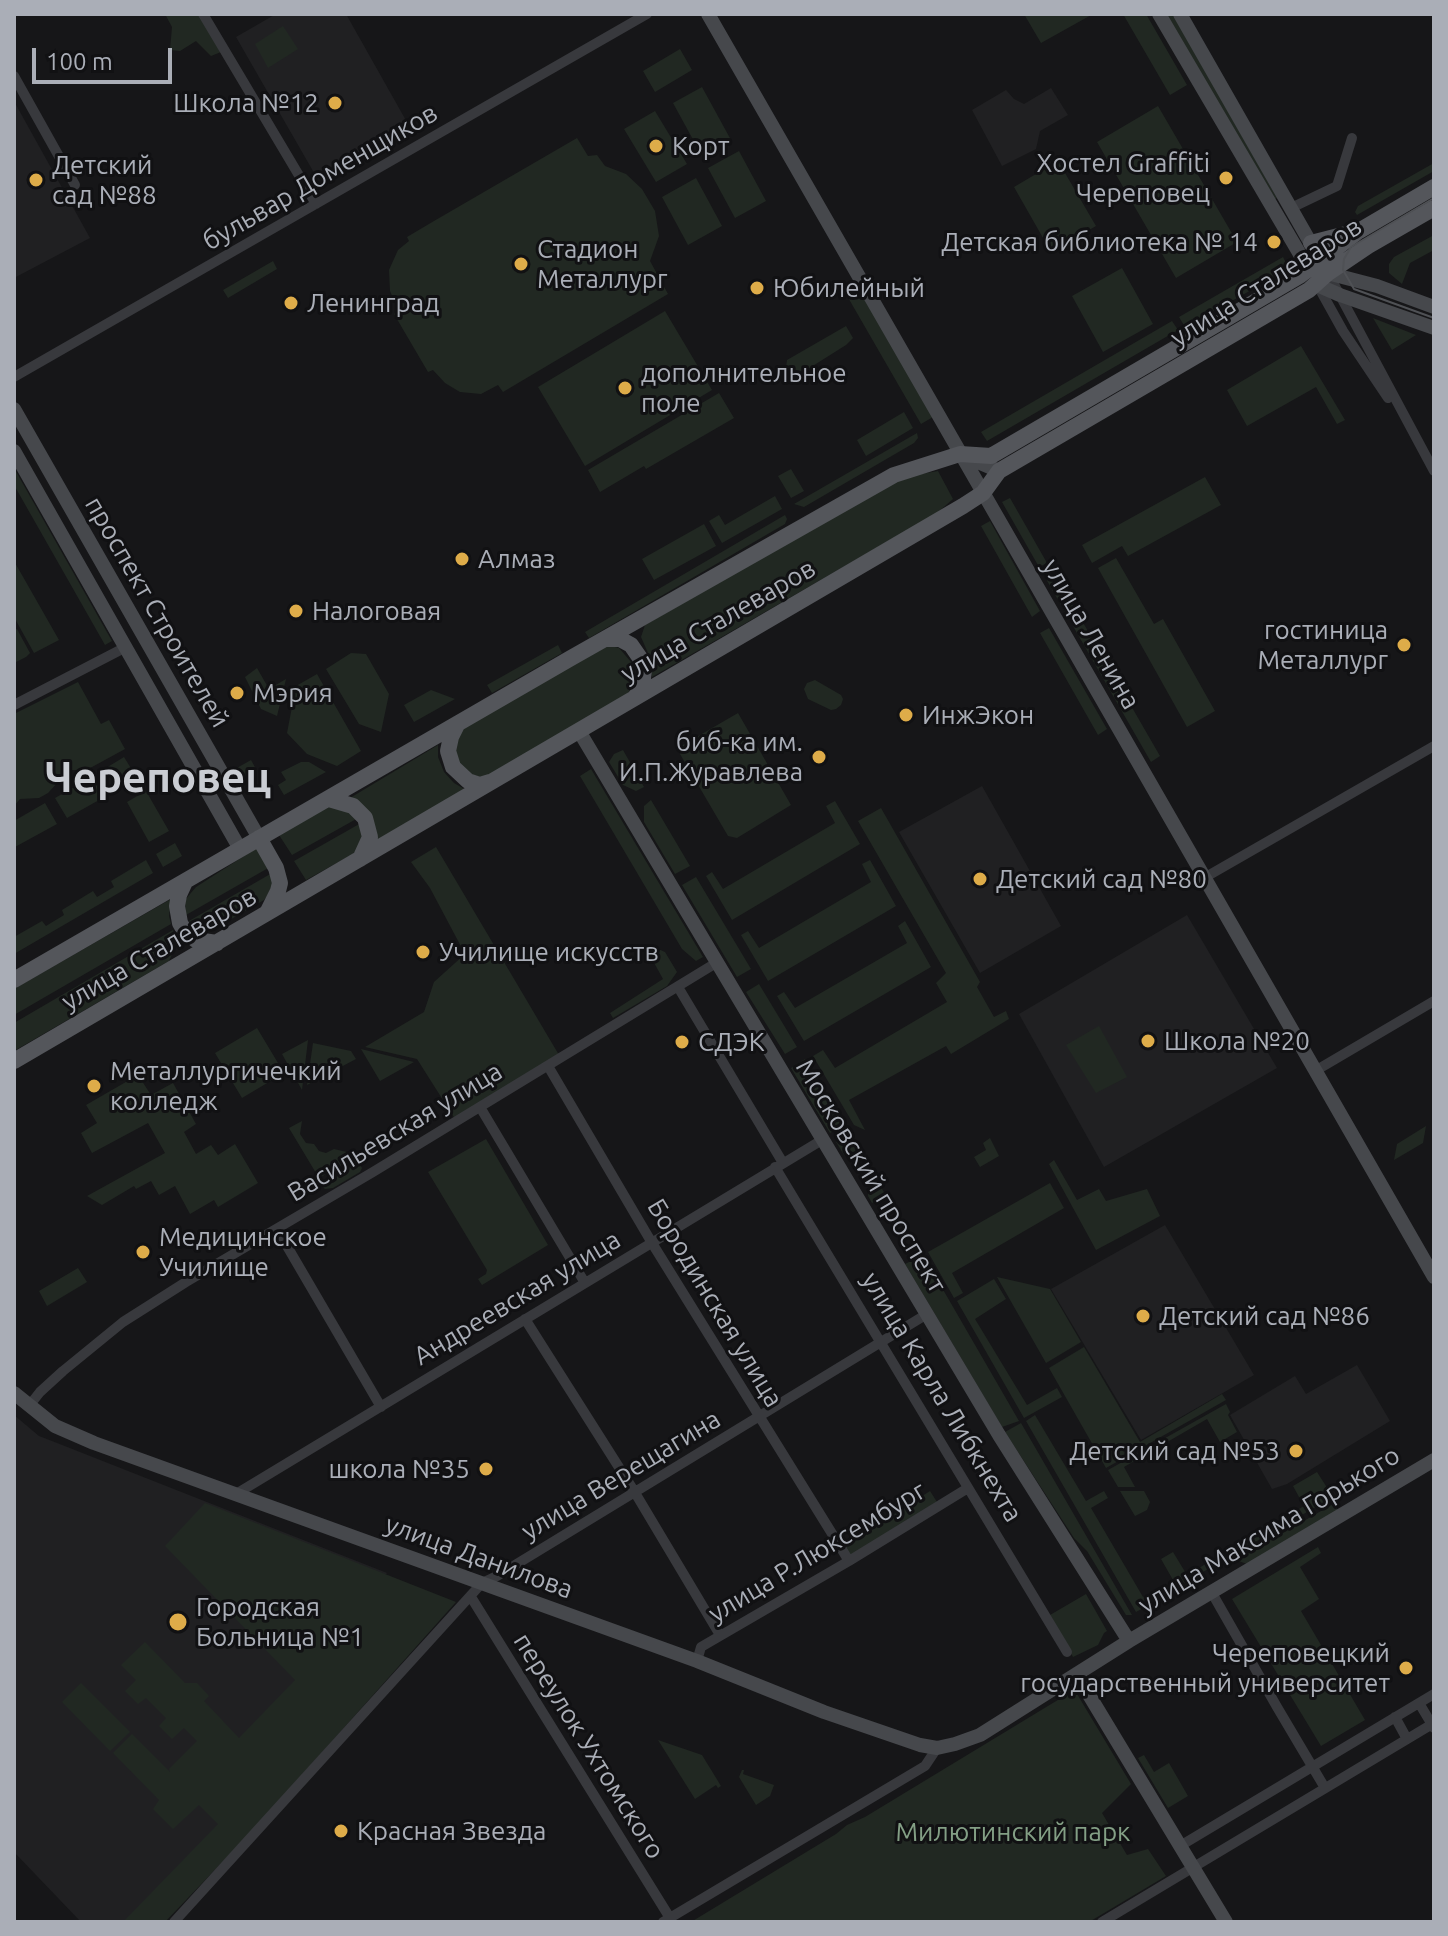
<!DOCTYPE html>
<meta charset="utf-8">
<style>
body{margin:0}
#map{position:relative;width:1448px;height:1936px;overflow:hidden;background:#161618;font-family:Ubuntu,sans-serif}
canvas{display:block}
.frame{position:absolute;inset:0;border:16px solid #aaaeb7;pointer-events:none}
.scale{position:absolute;left:32px;top:48px;width:140px;height:36px;box-sizing:border-box;border:4px solid #aaaeb7;border-top:0;padding-left:10px;font-size:24px;line-height:28px;white-space:nowrap;color:#aaaeb7;-webkit-text-stroke:6px #111113;paint-order:stroke}
</style>
<div id="map">
<canvas width="1448" height="1936"></canvas>
<div class="frame"></div>
<div class="scale">100 m</div>
</div>
<script>
const ctx = document.querySelector('canvas').getContext('2d');
ctx.lineJoin = 'round';
function fill(path, color) {
  ctx.fillStyle = color;
  ctx.fill(path, 'evenodd');
}
function shape(rows) {
  const path = new Path2D();
  for (const r of rows) {
    path.moveTo(r[0], r[1]);
    for (let i = 2; i < r.length; i += 2) path.lineTo(r[i], r[i + 1]);
  }
  return path;
}
function stroke(path, color, width, dash) {
  ctx.strokeStyle = color;
  ctx.lineWidth = width;
  ctx.lineCap = dash ? 'butt' : 'round';
  ctx.setLineDash(dash || []);
  ctx.stroke(path);
}
function drawText(font, color, halo, rows, align = 'center') {
  ctx.font = font + ' Ubuntu,sans-serif';
  ctx.lineWidth = 6;
  ctx.setLineDash([]);
  ctx.textBaseline = 'middle';
  ctx.strokeStyle = halo;
  ctx.fillStyle = color;
  for (const [text, x, y, turn = 0] of rows) {
    ctx.save();
    ctx.translate(x, y);
    ctx.rotate((+turn || 0) * Math.PI / 180);
    ctx.textAlign = isNaN(turn) ? turn : align;
    if (halo) ctx.strokeText(text, 0, 0);
    ctx.fillText(text, 0, 0);
    ctx.restore();
  }
}
fill(shape([
 [276,14,346,14,408,124,317,178,236,37],
 [1051,88,1068,115,1040,131,1036,149,1002,166,972,110,1006,90,1014,99,1024,104],
 [15,103,90,238,14,278,14,104],
 [982,786,1061,926,980,973,899,832],
 [1187,915,1277,1068,1104,1167,1019,1014],
 [1165,1225,1254,1375,1141,1440,1051,1289],
 [1357,1365,1390,1421,1287,1484,1272,1489,1230,1415,1295,1376,1306,1394],
 [14,1415,39,1436,52,1441,387,1573,296,1671,341,1716,164,1922,81,1922,14,1852]
]), '#202022');
fill(shape([
 [165,14,199,14,221,52,211,56,196,41,180,51,170,50,172,27],
 [1024,14,1093,14,1041,43],
 [1123,14,1146,14,1187,85,1170,95],
 [1165,14,1174,14,1277,198,1274,200],
 [283,26,298,49,268,68,255,44],
 [680,49,692,70,655,92,643,71],
 [702,87,731,140,702,156,673,103],
 [1158,106,1237,242,1176,278,1097,142],
 [655,111,687,164,656,182,624,129],
 [577,138,588,156,597,155,605,166,626,174,642,189,655,211,659,236,650,261,668,294,503,392,498,385,481,394,460,392,445,383,433,370,428,372,394,314,398,310,390,291,389,270,398,250,409,241,407,237,434,221],
 [739,151,766,201,735,218,708,168],
 [1058,161,1096,226,1051,252,1014,187],
 [1434,163,1434,171,1357,215,1355,212,1358,206],
 [696,178,722,226,688,245,662,197],
 [1434,235,1434,250,1410,263,1402,284,1389,273,1389,264,1394,257],
 [1283,257,1289,269,1185,327,1179,317],
 [273,261,277,269,228,298,223,290],
 [1122,268,1153,324,1103,352,1072,296],
 [859,286,933,417,921,424,846,294],
 [665,311,712,390,585,466,538,387],
 [1373,318,1416,335,1392,350],
 [1172,321,1178,330,987,441,981,432],
 [846,326,853,338,846,345,800,374,792,374,786,368,787,360],
 [1301,346,1345,420,1337,424,1316,387,1247,426,1227,390],
 [719,393,734,418,646,469,644,466,600,492,588,470],
 [904,412,913,428,866,456,857,440],
 [917,433,918,438,914,443,804,507,794,504],
 [14,468,112,641,105,645,14,485],
 [791,469,804,491,791,498,778,476],
 [938,471,953,499,937,513,652,677,648,653,641,637,645,625,898,478],
 [1205,477,1221,505,1128,556,1122,546,1092,563,1082,545],
 [775,496,782,509,722,543,709,521,719,515,725,525],
 [1010,498,1047,563,1039,567,1002,502],
 [785,515,787,519,785,524,589,638,585,632],
 [990,521,1040,611,1032,617,981,526],
 [704,524,716,546,654,580,642,559],
 [1116,558,1154,624,1163,619,1215,711,1187,727,1098,568],
 [14,561,59,640,34,653,14,617],
 [1055,574,1160,756,1151,762,1046,579],
 [1049,628,1107,729,1098,735,1040,633],
 [17,629,30,653,26,657,14,663,14,630],
 [558,645,562,653,492,693,487,685],
 [607,645,619,648,631,662,635,672,632,686,626,697,491,776,480,777,470,774,459,764,455,753,457,741,462,729],
 [351,653,366,654,389,694,381,732,359,724,326,669],
 [257,668,269,689,286,679,277,716,261,709,245,677],
 [317,674,361,751,337,766,307,754,287,733,296,686],
 [815,680,841,695,843,699,841,705,836,709,831,710,808,699,804,689,807,683],
 [78,682,101,724,109,720,125,749,92,767,84,770,69,770,48,793,39,798,20,799,14,806,14,714],
 [431,690,455,699,414,722,404,705],
 [738,713,791,805,737,838,728,836,680,754,681,746],
 [438,745,438,757,444,772,454,783,466,790,378,843,350,798],
 [623,750,644,787,636,791,623,785,609,762,614,754],
 [124,757,137,778,118,789,106,768],
 [251,760,257,771,252,774,255,781,246,786,235,769],
 [301,762,309,762,326,772,284,795,278,785,286,780,281,772],
 [591,769,703,957,696,961,682,949,580,776],
 [97,774,108,795,67,818,55,798],
 [146,791,169,831,149,842,127,802],
 [651,800,690,866,675,874,644,822,644,806],
 [835,801,860,844,732,920,706,876,712,872,723,889,835,823,826,806],
 [45,803,57,824,15,847,14,821],
 [335,804,358,818,292,855,279,835,331,805],
 [881,808,980,982,977,987,994,1017,1006,1011,1009,1019,951,1054,946,1046,849,1100,865,1130,854,1125,813,1056,823,1050,835,1068,947,1002,936,983,946,973,858,821],
 [361,823,363,833,358,849,353,854,306,880,294,861],
 [175,843,182,856,163,867,156,854],
 [258,847,270,867,186,915,185,900,196,887],
 [436,847,559,1055,455,1119,417,1059,365,1047,424,1012,434,982,465,954,430,888,411,862],
 [146,860,153,873,14,954,14,937,42,921,46,926,64,915,62,910,93,891,97,897,114,887,111,881],
 [870,860,896,906,768,981,741,935,748,931,759,948,871,882,862,864],
 [272,873,274,888,264,900,209,932,197,930,189,921],
 [696,877,751,969,737,977,682,885],
 [171,899,169,916,171,924,14,1015,14,989],
 [905,921,931,967,804,1041,777,996,784,992,795,1008,907,943,898,926],
 [173,930,176,940,175,948,169,961,14,1051,14,1023],
 [651,946,665,952,677,972,667,986,613,1018,610,1013,663,979,647,950],
 [759,984,797,1047,785,1054,746,992],
 [1099,1026,1127,1077,1096,1093,1066,1045],
 [257,1028,284,1073,242,1098,215,1053],
 [308,1040,302,1090,282,1054],
 [313,1043,351,1051,356,1059,307,1085],
 [361,1049,414,1062,380,1081],
 [805,1059,844,1125,830,1133,791,1068],
 [138,1075,151,1095,173,1083,196,1124,184,1132,196,1154,211,1145,218,1155,235,1144,258,1183,218,1207,214,1200,190,1214,175,1186,159,1195,151,1181,136,1189,134,1186,102,1205,87,1196,165,1153,148,1123,92,1153,81,1133,97,1123,86,1105],
 [302,1121,300,1134,306,1143,314,1144,319,1151,326,1153,334,1149,351,1153,354,1158,319,1178,289,1128],
 [1426,1126,1423,1143,1394,1160,1397,1144],
 [850,1135,864,1158,856,1164,844,1155,836,1142],
 [990,1138,999,1156,980,1167,974,1157,986,1150,983,1143],
 [486,1139,548,1245,482,1285,478,1279,486,1274,487,1270,428,1172],
 [1054,1160,1077,1200,1099,1189,1106,1201,1147,1189,1160,1216,1096,1250,1049,1164],
 [358,1162,362,1168,360,1172,333,1188,325,1189,321,1185],
 [876,1178,886,1196,872,1203,868,1196,869,1182],
 [1050,1183,1064,1208,952,1273,963,1293,954,1298,928,1252],
 [923,1255,1019,1421,1002,1427,905,1264],
 [78,1268,87,1282,47,1306,39,1291],
 [997,1277,1050,1289,1081,1342,1046,1363],
 [994,1279,1006,1299,975,1319,1027,1405,1057,1388,1062,1397,1024,1418,957,1301],
 [1084,1347,1140,1442,1222,1394,1226,1400,1106,1468,1049,1368],
 [1226,1404,1230,1412,1228,1415,1237,1432,1220,1442,1207,1419,1124,1467,1135,1487,1118,1487,1108,1470],
 [1035,1415,1086,1501,1104,1491,1108,1498,1091,1508,1143,1597,1160,1588,1165,1596,1136,1612,1026,1421],
 [1021,1423,1132,1615,1126,1615,1087,1551,1074,1538,1005,1432],
 [1317,1472,1333,1497,1177,1587,1161,1559,1173,1552,1187,1575,1304,1506,1293,1486],
 [930,1491,937,1502,850,1556,845,1546],
 [1120,1491,1144,1491,1150,1502,1147,1510,1135,1516],
 [205,1503,456,1602,251,1832,165,1922,123,1922,218,1824,199,1805,173,1829,153,1809,159,1800,113,1753,132,1734,170,1772,169,1769,197,1741,184,1728,172,1739,159,1726,166,1718,146,1698,138,1704,125,1691,136,1680,121,1665,145,1642,185,1683,197,1683,209,1696,204,1701,239,1738,295,1680,165,1546],
 [1335,1503,1338,1512,1247,1564,1236,1560],
 [1318,1547,1321,1553,1300,1567,1319,1599,1301,1611,1365,1720,1321,1746,1232,1599],
 [1086,1594,1107,1631,1104,1633,1098,1645,1073,1657,1050,1615],
 [81,1683,130,1732,110,1751,62,1702],
 [1071,1692,1077,1694,1131,1784,1102,1813,1127,1855,1148,1849,1166,1876,1089,1922,691,1922,836,1834,847,1825,865,1817],
 [658,1740,702,1755,721,1786,718,1788,716,1785,695,1799],
 [1144,1755,1154,1772,1169,1763,1188,1796,1168,1808,1138,1758],
 [742,1770,744,1770,743,1774,774,1785,770,1796,756,1805,739,1777]
]), '#212822');
stroke(shape([
 [203,14,316,204],
 [14,76,75,185],
 [1291,208,1337,186,1352,138],
 [1328,273,1434,471],
 [1318,286,1343,331,1388,398],
 [14,377,647,14],
 [14,705,126,647],
 [1204,878,1434,746],
 [678,987,783,1163],
 [548,1066,652,1243,849,1561],
 [1315,1071,1434,1001],
 [480,1107,585,1283],
 [775,1167,1067,1652],
 [277,1229,381,1407],
 [525,1319,634,1491,720,1635],
 [29,1406,40,1392,63,1371,123,1322,186,1282,373,1172,716,963],
 [236,1494,822,1140],
 [1212,1593,1277,1707,1325,1788],
 [471,1597,670,1918],
 [697,1661,701,1647,849,1561,968,1488],
 [1419,1703,1434,1728],
 [1395,1717,1407,1739],
 [1180,1846,1434,1694],
 [174,1922,482,1583,497,1576,927,1314],
 [663,1922,925,1766,937,1748],
 [1102,1922,1434,1723]
]), '#38393d', 10);
stroke(shape([
 [708,14,1434,1277],
 [1159,14,1308,268,1377,286,1434,307],
 [1180,14,1326,270],
 [1317,285,1340,295,1434,328],
 [14,409,259,838],
 [14,451,240,849],
 [964,456,999,471],
 [579,731,999,1435,1129,1641],
 [14,1393,55,1426,94,1443,697,1661,824,1712,920,1745,937,1748,955,1744,980,1735,1129,1641,1434,1460],
 [1077,1675,1226,1922]
]), '#46484c', 14);
stroke(shape([
 [1311,243,1350,233],
 [605,639,620,639,631,645,640,658,644,670,643,678,640,691,635,697],
 [458,723,451,737,448,751,453,767,468,781,480,785,490,782],
 [329,799,353,806,365,818,370,837,360,859],
 [259,838,276,868,280,883,278,891,267,913],
 [185,882,179,895,177,906,180,923,184,930,196,940,217,943],
 [14,980,571,658,894,475,960,454,991,456,1301,275,1359,231,1434,187],
 [14,1061,963,506,983,493,999,471,1309,290,1328,273,1368,246,1434,208]
]), '#54565b', 16);
stroke(shape([
 [1434,198,1351,247,1344,259,1343,270,1354,289,1434,318]
]), '#4f5155', 2);
for (const [x, y, r, color] of [
 [335,103,8,"#deac49"],
 [656,146,8,"#deac49"],
 [1226,178,8,"#deac49"],
 [36,180,8,"#deac49"],
 [1274,242,8,"#deac49"],
 [521,264,8,"#deac49"],
 [757,288,8,"#deac49"],
 [291,303,8,"#deac49"],
 [625,388,8,"#deac49"],
 [462,559,8,"#deac49"],
 [296,611,8,"#deac49"],
 [1404,645,8,"#deac49"],
 [237,693,8,"#deac49"],
 [906,715,8,"#deac49"],
 [819,757,8,"#deac49"],
 [980,879,8,"#deac49"],
 [423,952,8,"#deac49"],
 [1148,1041,8,"#deac49"],
 [682,1042,8,"#deac49"],
 [94,1086,8,"#deac49"],
 [143,1252,8,"#deac49"],
 [1143,1316,8,"#deac49"],
 [1296,1451,8,"#deac49"],
 [486,1469,8,"#deac49"],
 [178,1622,10,"#deac49"],
 [1406,1668,8,"#deac49"],
 [341,1831,8,"#deac49"]
]) {
  const dot = new Path2D();
  dot.arc(x, y, r, 0, 2 * Math.PI);
  ctx.fillStyle = color;
  ctx.fill(dot);
  stroke(dot, '#111113', 3);
}
drawText('26px', '#aaaeb7', '#111113', [
 ["Школа №12",319,103,"right"],
 ["Корт",672,146],
 ["Хостел Graffiti",1210,163,"right"],
 ["Череповец",1210,193,"right"],
 ["Детский",52,165],
 ["сад №88",52,195],
 ["Детская библиотека № 14",1258,242,"right"],
 ["Стадион",537,249],
 ["Металлург",537,279],
 ["Юбилейный",773,288],
 ["Ленинград",307,303],
 ["дополнительное",641,373],
 ["поле",641,403],
 ["Алмаз",478,559],
 ["Налоговая",312,611],
 ["гостиница",1388,630,"right"],
 ["Металлург",1388,660,"right"],
 ["Мэрия",253,693],
 ["ИнжЭкон",922,715],
 ["биб-ка им.",803,742,"right"],
 ["И.П.Журавлева",803,772,"right"],
 ["Детский сад №80",996,879],
 ["Училище искусств",439,952],
 ["Школа №20",1164,1041],
 ["СДЭК",698,1042],
 ["Металлургичечкий",110,1071],
 ["колледж",110,1101],
 ["Медицинское",159,1237],
 ["Училище",159,1267],
 ["Детский сад №86",1159,1316],
 ["Детский сад №53",1280,1451,"right"],
 ["школа №35",470,1469,"right"],
 ["Городская",196,1607],
 ["Больница №1",196,1637],
 ["Череповецкий",1390,1653,"right"],
 ["государственный университет",1390,1683,"right"],
 ["Красная Звезда",357,1831]
], 'left');
drawText('26px', '#aaaeb7', '#111113', [
 ["бульвар Доменщиков",320,177,-30],
 ["улица Сталеваров",1266,282,-32],
 ["проспект Строителей",157,612,60],
 ["улица Сталеваров",718,621,-30],
 ["улица Ленина",1091,634,60],
 ["улица Сталеваров",159,949,-30],
 ["Васильевская улица",395,1132,-31],
 ["Московский проспект",871,1176,59],
 ["Андреевская улица",517,1298,-31],
 ["Бородинская улица",715,1303,59],
 ["улица Карла Либкнехта",942,1397,59],
 ["улица Верещагина",621,1475,-31],
 ["улица Максима Горького",1269,1530,-31],
 ["улица Р.Люксембург",817,1552,-31],
 ["улица Данилова",479,1557,20],
 ["переулок Ухтомского",589,1746,58]
]);
drawText('26px', '#839f85', '#111113', [
 ["Милютинский парк",1013,1832]
]);
drawText('bold 42px', '#cacdd3', '#111113', [
 ["Череповец",158,778]
]);
</script>
